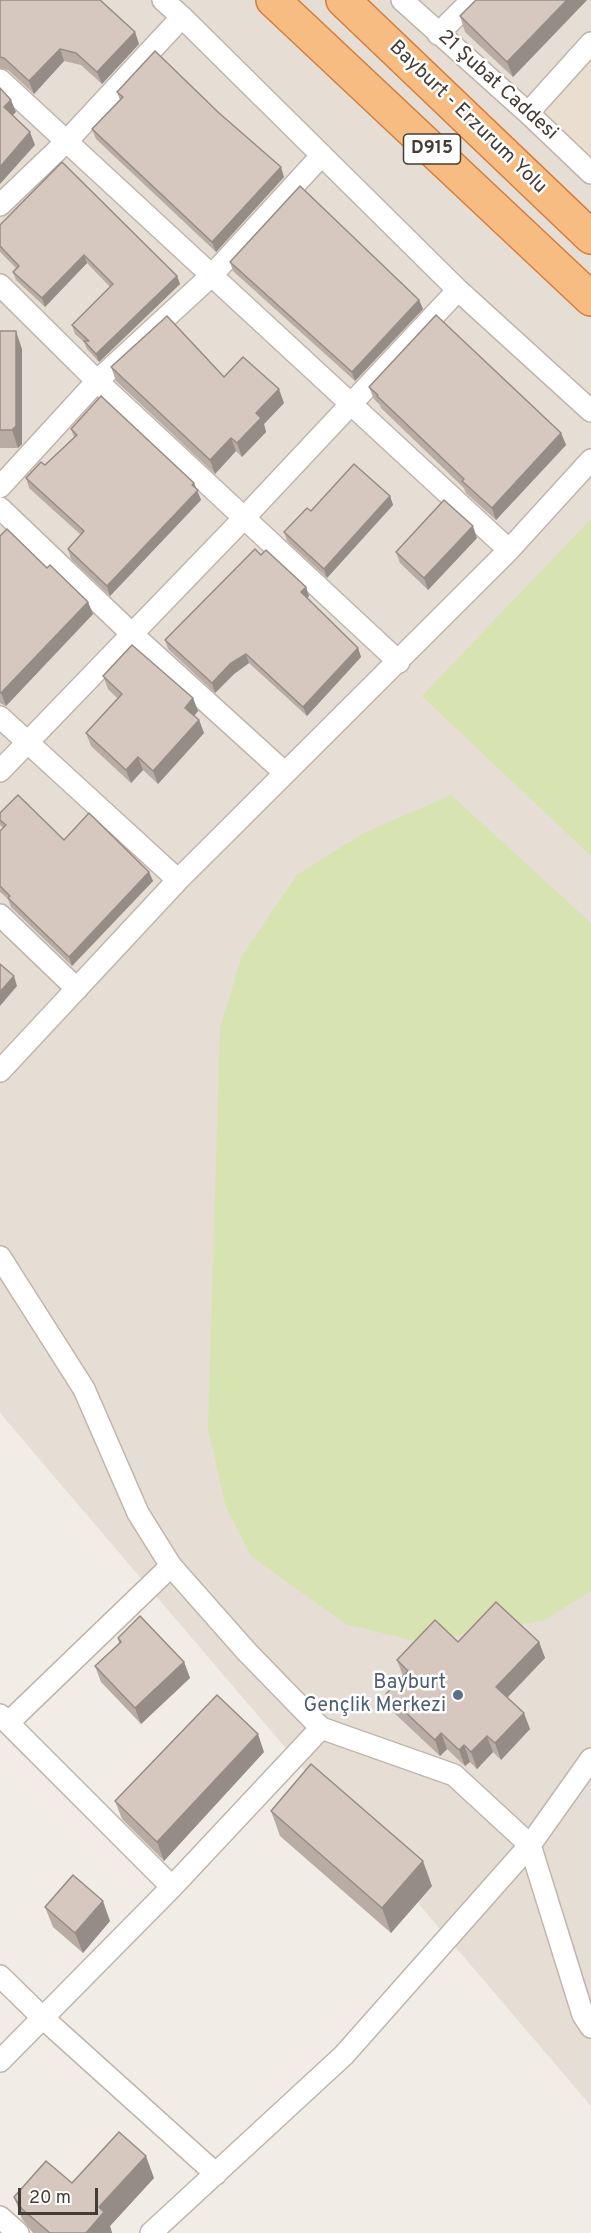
<!DOCTYPE html>
<meta charset="utf-8">
<style>
body{margin:0}
#map{position:relative;width:591px;height:2233px;overflow:hidden;background:#f2ece6;font-family:Overpass,sans-serif}
canvas{display:block}
.scale{position:absolute;left:18px;top:2188px;width:80px;height:27px;box-sizing:border-box;border:3px solid #443c36;border-top:0;padding-left:8px;font-size:18px;line-height:21px;white-space:nowrap;color:#443c36;-webkit-text-stroke:4px #fff;paint-order:stroke}
</style>
<div id="map">
<canvas width="591" height="2233"></canvas>
<div class="scale">20 m</div>
</div>
<script>
const ctx = document.querySelector('canvas').getContext('2d');
ctx.lineJoin = 'round';
function fill(path, color) {
  ctx.fillStyle = color;
  ctx.fill(path, 'evenodd');
}
function shape(rows) {
  const path = new Path2D();
  for (const r of rows) {
    path.moveTo(r[0], r[1]);
    for (let i = 2; i < r.length; i += 2) path.lineTo(r[i], r[i + 1]);
  }
  return path;
}
function stroke(path, color, width, dash) {
  ctx.strokeStyle = color;
  ctx.lineWidth = width;
  ctx.lineCap = dash ? 'butt' : 'round';
  ctx.setLineDash(dash || []);
  ctx.stroke(path);
}
function drawText(font, color, halo, rows, align = 'center') {
  ctx.font = font + ' Overpass,sans-serif';
  ctx.lineWidth = 5;
  ctx.setLineDash([]);
  ctx.textBaseline = 'middle';
  ctx.strokeStyle = halo;
  ctx.fillStyle = color;
  for (const [text, x, y, turn = 0] of rows) {
    ctx.save();
    ctx.translate(x, y);
    ctx.rotate((+turn || 0) * Math.PI / 180);
    ctx.textAlign = isNaN(turn) ? turn : align;
    if (halo) ctx.strokeText(text, 0, 0);
    ctx.fillText(text, 0, 0);
    ctx.restore();
  }
}
fill(shape([
 [0,0,591,0,591,2106,0,1413]
]), '#e6ddd4');
fill(shape([
 [591,43,591,173,528,113]
]), '#eaded0');
fill(shape([
 [591,519,591,856,422,696],
 [451,795,591,923,591,1591,543,1621,420,1642,346,1624,251,1556,226,1507,208,1429,220,1028,242,956,297,875,364,833]
]), '#d7e4b1');
const minor = shape([
 [163,0,182,17,458,290,591,411],
 [402,0,528,113,591,173],
 [438,34,472,0],
 [0,80,509,550],
 [528,113,591,43],
 [0,205,66,142,182,17],
 [0,285,97,381,399,662],
 [0,487,97,381,212,275,322,155],
 [0,508,132,634,285,773],
 [0,717,178,880],
 [0,771,244,518,458,290],
 [0,915,77,989],
 [0,1071,178,880,509,550,591,460],
 [0,1257,84,1389,138,1513,171,1566,247,1652,321,1728,454,1775,530,1845,583,2015,591,2027],
 [0,1715,172,1887],
 [8,1723,171,1566],
 [0,1976,43,2018,216,2174],
 [0,2061,172,1887,321,1728],
 [0,2217,18,2233],
 [151,2233,344,2055,530,1845,591,1759]
]);
const trunk = shape([
 [273,0,591,299],
 [343,0,591,237]
]);
stroke(minor, '#c0b5ac', 24);
stroke(trunk, '#d47e3e', 36);
stroke(minor, '#fff', 21);
stroke(trunk, '#f7bc82', 33);
fill(shape([
 [0,0,135,32,139,44,102,84,81,65,64,61,34,94,8,70,0,68],
 [587,0,513,77,465,32,460,16],
 [117,92,284,177,216,252,96,139,92,129,120,100],
 [0,225,177,276,180,284,99,362,87,349,84,342,75,334,72,325,110,287,87,263,45,307,16,280,13,272,16,268,0,252],
 [230,262,419,300,423,309,355,381,233,271],
 [0,331,22,349,22,444,18,448,0,448],
 [111,367,224,377,284,403,264,424,266,432,242,457,236,451,215,474,116,381],
 [369,387,561,433,566,445,496,520,466,493,464,488,381,408,380,405,374,399],
 [71,429,194,483,201,500,110,596,71,559,68,549,81,535,29,488,26,478,45,465,74,437],
 [390,496,393,505,327,578,287,541,284,532,311,511],
 [0,536,47,568,88,602,93,614,6,706,0,703],
 [477,538,428,590,400,563,396,552],
 [261,555,306,587,309,596,307,598,358,648,361,657,307,716,249,663,234,674,215,693,168,649,165,640],
 [103,676,193,698,198,711,194,716,199,720,204,733,158,784,143,770,131,783,91,746,86,733,118,699,108,689],
 [0,813,64,840,149,872,153,881,72,966,11,907,8,899,0,892,0,831,3,828,0,825],
 [118,1638,184,1662,190,1678,141,1724,101,1682,95,1666,119,1643],
 [458,1642,539,1642,545,1658,507,1698,530,1729,501,1760,493,1752,477,1769,470,1762,465,1766,447,1749,440,1756,391,1710,386,1694,403,1676,397,1660],
 [264,1752,164,1861,122,1819,115,1801],
 [271,1811,432,1886,391,1933,280,1836],
 [45,1907,110,1921,83,1953,53,1927],
 [154,2178,110,2226,112,2233,33,2233,22,2219,14,2197,72,2183]
]), '#b8aca4');
fill(shape([
 [567,0,587,0,513,77,507,62],
 [135,32,139,44,102,84,97,72],
 [60,49,64,61,34,94,29,81],
 [11,100,16,112,8,120,4,107],
 [30,132,35,145,0,184,0,167],
 [281,167,284,177,216,252,212,242],
 [84,255,87,263,45,307,42,298],
 [177,276,180,284,99,362,96,354],
 [419,300,423,309,355,381,352,372],
 [16,331,22,349,22,444,18,448,12,430],
 [279,389,284,403,264,424,266,432,242,457,237,443,256,413],
 [561,433,566,445,496,520,492,508],
 [231,438,236,451,215,474,210,460],
 [194,483,201,500,110,596,107,586],
 [390,496,393,505,327,578,324,569],
 [473,526,477,538,428,590,424,578],
 [306,587,309,596,304,602,301,592],
 [88,602,93,614,6,706,1,693],
 [358,648,361,657,307,716,303,707],
 [246,654,249,663,234,674,215,693,212,683,230,664],
 [193,698,198,711,190,721,185,708],
 [199,720,204,733,158,784,153,771],
 [138,757,143,770,131,783,126,770],
 [149,872,153,881,72,966,69,957],
 [14,976,17,986,0,1006,0,992],
 [539,1642,545,1658,502,1703,496,1687],
 [184,1662,190,1678,141,1724,135,1708],
 [524,1713,530,1729,501,1760,495,1743],
 [441,1733,447,1749,440,1756,435,1740],
 [258,1734,264,1752,164,1861,157,1842],
 [487,1736,493,1752,477,1769,471,1752],
 [464,1745,470,1762,465,1766,459,1750],
 [423,1861,432,1886,391,1933,382,1908],
 [103,1901,110,1921,83,1953,75,1933],
 [146,2156,154,2178,110,2226,112,2233,86,2233,99,2207]
]), '#968c86');
const building = shape([
 [0,0,100,0,135,32,97,72,76,53,60,49,29,81,4,58,0,57,0,0],
 [476,0,567,0,507,62,460,16,476,0],
 [155,51,219,113,281,167,212,242,92,129,123,97,117,92,155,51],
 [0,88,11,100,4,107,30,132,0,167,0,88],
 [62,162,177,276,96,354,84,341,89,341,72,325,113,284,84,255,42,298,13,272,19,266,0,246,0,225,62,162],
 [300,186,419,300,352,372,230,262,300,186],
 [436,315,561,433,492,508,462,481,464,479,377,396,378,395,369,387,436,315],
 [167,316,224,377,243,357,279,389,256,413,261,418,237,443,231,438,210,460,111,367,167,316],
 [0,331,16,331,16,426,12,430,0,430,0,331],
 [101,396,194,483,192,485,198,490,107,586,68,549,84,531,26,478,41,462,45,465,77,435,71,429,101,396],
 [354,464,390,496,324,569,284,532,307,508,311,511,354,464],
 [444,500,473,526,424,578,396,552,444,500],
 [7,529,47,568,50,565,88,602,1,693,0,693,0,536,7,529],
 [255,549,261,555,266,550,306,587,301,592,358,648,303,707,246,654,230,664,212,683,165,640,255,549],
 [132,645,193,698,185,708,199,720,153,771,138,757,126,770,86,733,122,694,103,676,132,645],
 [18,795,64,840,89,813,149,872,69,957,8,898,10,896,0,886,0,831,6,825,0,820,0,813,18,795],
 [0,964,14,976,0,992,0,964],
 [496,1602,539,1642,496,1687,524,1713,495,1743,487,1736,471,1752,464,1745,459,1750,441,1733,435,1740,386,1694,408,1671,397,1660,435,1620,458,1642,496,1602],
 [140,1616,184,1662,135,1708,95,1666,121,1642,118,1638,140,1616],
 [217,1695,258,1734,157,1842,115,1801,217,1695],
 [311,1764,423,1861,382,1908,271,1811,311,1764],
 [73,1875,103,1901,75,1933,45,1907,73,1875],
 [119,2132,146,2156,99,2207,104,2212,86,2233,50,2233,22,2209,14,2197,46,2161,72,2183,119,2132]
]);
fill(building, '#d6c8bf');
stroke(building, '#968c86', 1.5);
for (const [x, y, r, color] of [
 [458,1695,6,"#5c6f8a"]
]) {
  const dot = new Path2D();
  dot.arc(x, y, r, 0, 2 * Math.PI);
  ctx.fillStyle = color;
  ctx.fill(dot);
  stroke(dot, '#fff', 2);
}
for (const [x, y, w] of [
 [432,149,57]
]) {
  const box = new Path2D();
  box.roundRect(x - w / 2, y - 15, w, 30, 4.5);
  ctx.fillStyle = '#fff';
  ctx.fill(box);
  stroke(box, '#443c36', 1.5);
}
drawText('bold 18px', '#443c36', null, [
 ["D915",432,149]
]);
drawText('20px', '#443c36', '#fff', [
 ["21 Şubat Caddesi",497,86,42],
 ["Bayburt - Erzurum Yolu",467,118,44]
]);
drawText('20px', '#4e5e75', '#fff', [
 ["Bayburt",446,1684],
 ["Gençlik Merkezi",446,1707]
], 'right');
</script>
